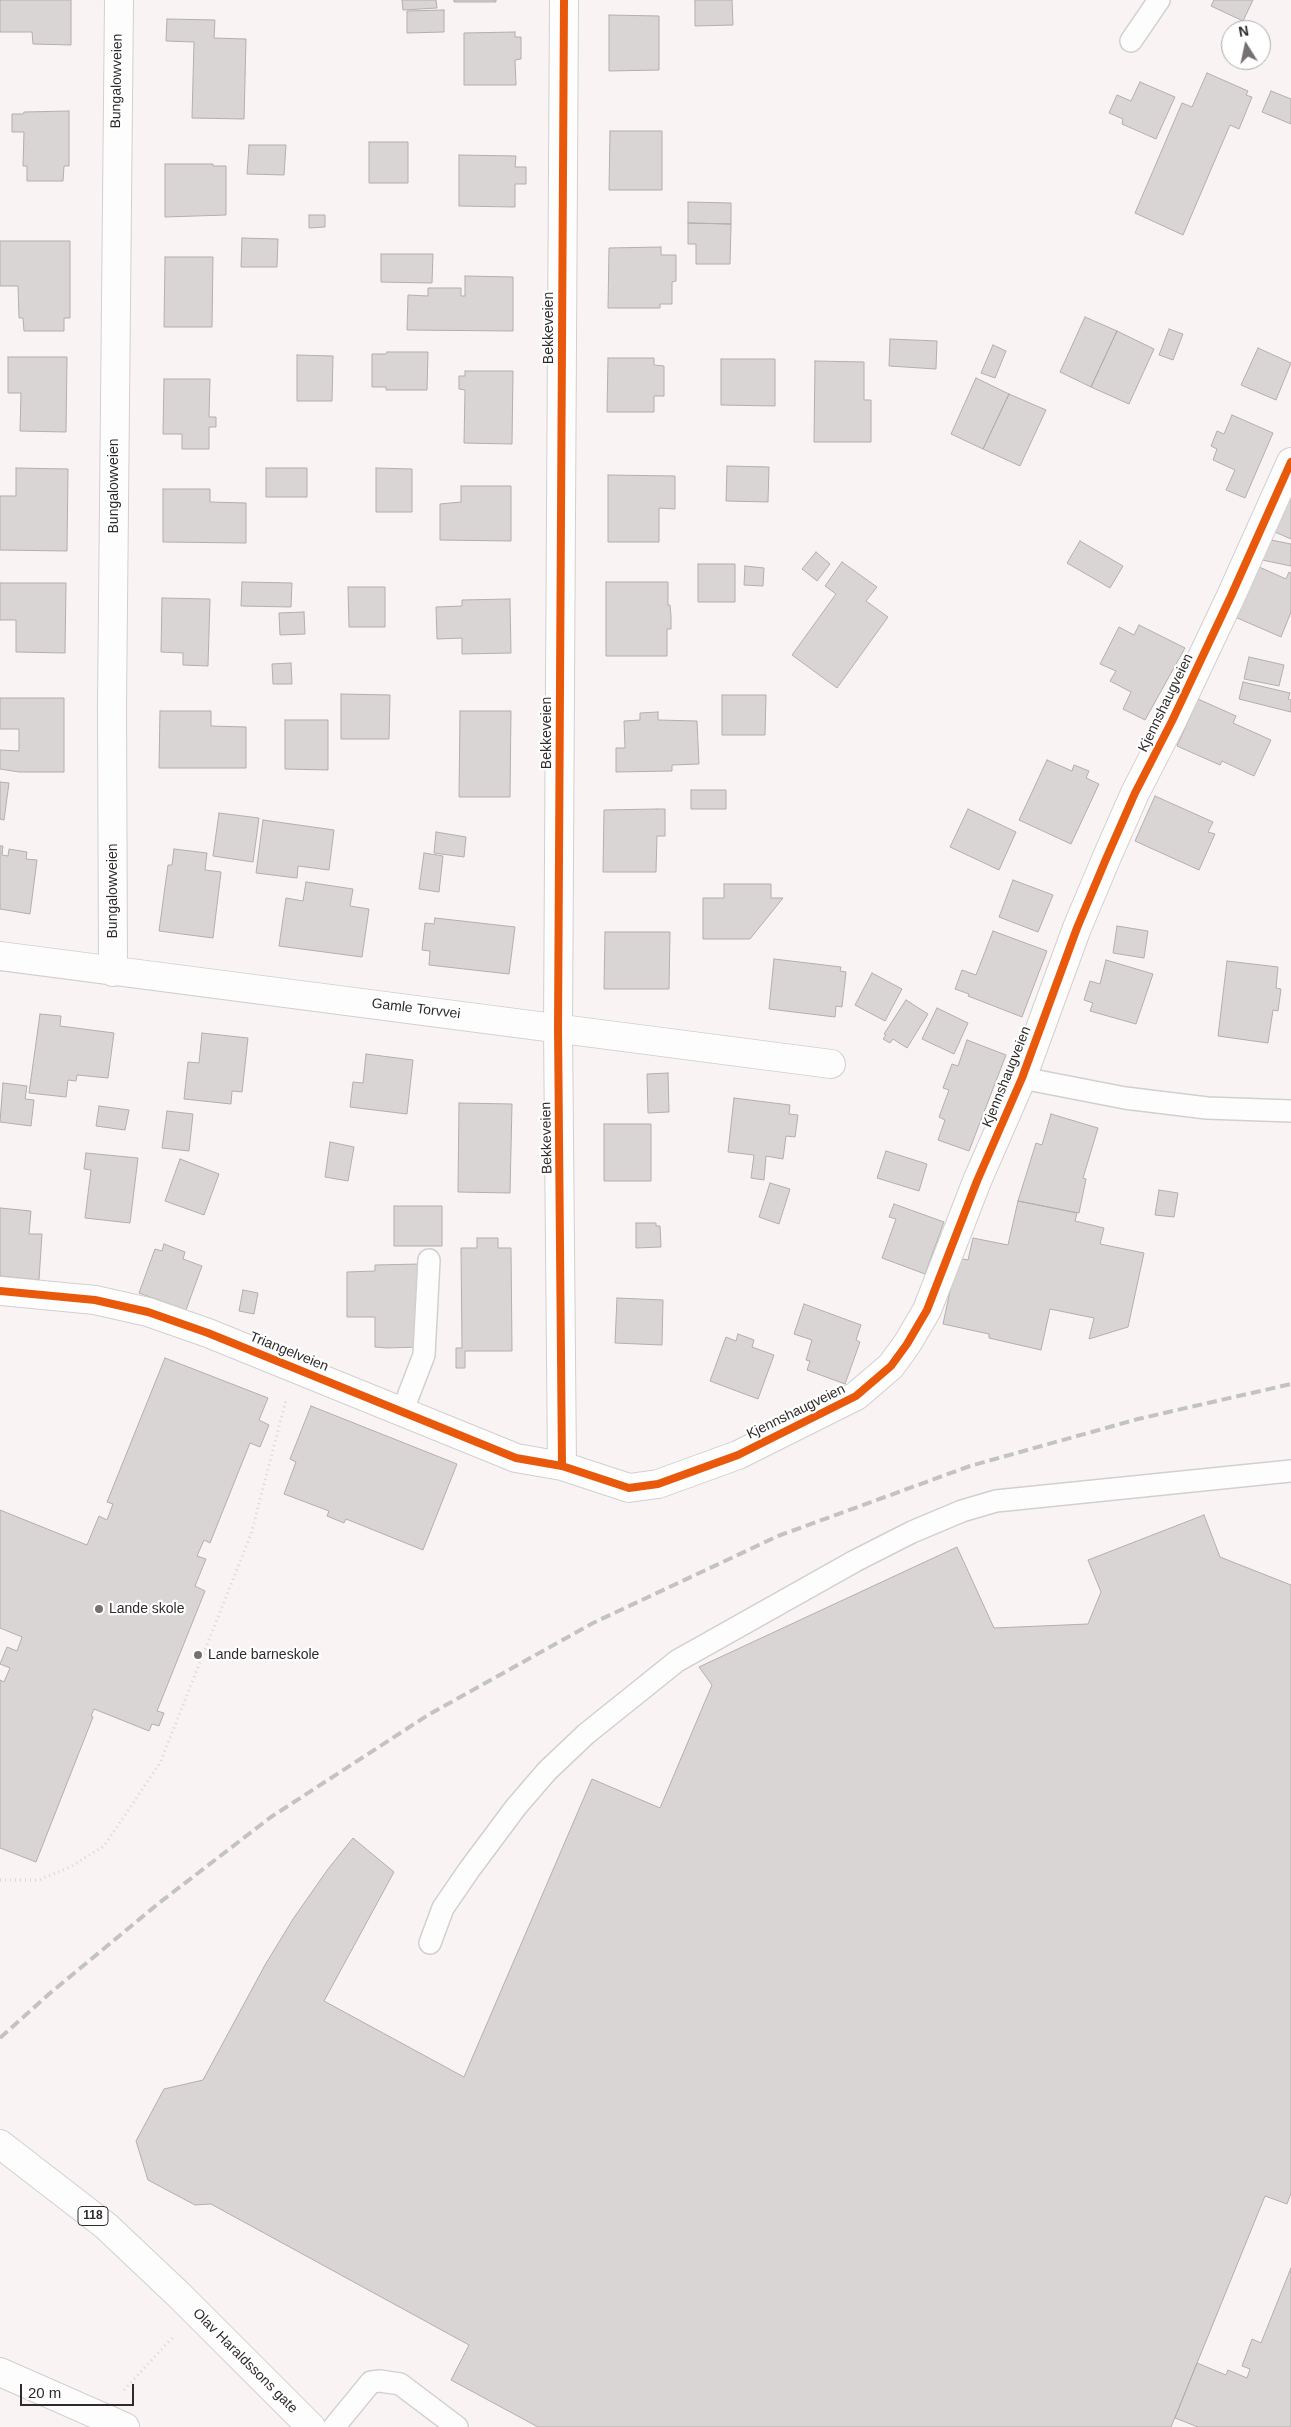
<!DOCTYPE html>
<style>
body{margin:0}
#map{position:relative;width:1291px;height:2427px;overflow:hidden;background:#f9f3f4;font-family:Helvetica,sans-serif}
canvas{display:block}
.north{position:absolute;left:1221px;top:20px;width:50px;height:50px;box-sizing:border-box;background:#fff;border:1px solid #acaaaa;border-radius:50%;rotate:350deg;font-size:14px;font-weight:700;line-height:20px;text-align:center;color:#2f2b2b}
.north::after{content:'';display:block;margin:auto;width:18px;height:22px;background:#767171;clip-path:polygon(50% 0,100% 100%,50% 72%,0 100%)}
.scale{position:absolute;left:20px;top:2384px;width:114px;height:22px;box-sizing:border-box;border:2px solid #2f2b2b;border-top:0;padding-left:6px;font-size:15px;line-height:18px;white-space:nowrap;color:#2f2b2b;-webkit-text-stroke:4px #fff;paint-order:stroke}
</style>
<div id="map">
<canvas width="1291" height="2427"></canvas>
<div class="north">N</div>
<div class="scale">20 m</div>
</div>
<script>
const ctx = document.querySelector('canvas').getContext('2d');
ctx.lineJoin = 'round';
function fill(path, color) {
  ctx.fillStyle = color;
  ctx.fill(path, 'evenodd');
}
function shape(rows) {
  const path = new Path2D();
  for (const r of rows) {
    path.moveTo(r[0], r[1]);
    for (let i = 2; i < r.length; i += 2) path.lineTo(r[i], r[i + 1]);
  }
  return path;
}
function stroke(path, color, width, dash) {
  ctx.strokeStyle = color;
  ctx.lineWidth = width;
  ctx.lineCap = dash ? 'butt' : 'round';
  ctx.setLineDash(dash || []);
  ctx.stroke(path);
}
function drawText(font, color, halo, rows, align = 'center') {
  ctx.font = font + ' Helvetica,sans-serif';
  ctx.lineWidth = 4.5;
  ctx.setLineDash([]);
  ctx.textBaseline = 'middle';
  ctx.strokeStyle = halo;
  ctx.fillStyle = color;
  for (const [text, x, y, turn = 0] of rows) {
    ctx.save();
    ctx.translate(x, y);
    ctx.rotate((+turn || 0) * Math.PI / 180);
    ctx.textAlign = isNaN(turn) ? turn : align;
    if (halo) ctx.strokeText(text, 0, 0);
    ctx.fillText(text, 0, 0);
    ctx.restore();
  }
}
const building = shape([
 [0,0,71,0,71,45,33,44,32,32,0,32,0,0],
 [402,0,436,0,437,8,403,10,402,0],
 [454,0,496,0,496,2,454,2,454,0],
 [695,0,732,0,733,25,695,26,695,0],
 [1214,0,1253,0,1243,21,1211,6,1214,0],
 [444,10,444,32,407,33,407,11,444,10],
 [609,15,659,16,659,70,609,71,609,15],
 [167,19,215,20,214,38,246,39,244,119,192,118,194,42,166,41,167,19],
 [515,32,515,37,521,37,521,59,515,60,516,85,464,85,464,33,515,32],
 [1207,73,1248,91,1246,95,1252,97,1239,129,1230,125,1183,235,1135,213,1182,103,1192,107,1207,73],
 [1140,82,1175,97,1156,139,1122,124,1123,119,1109,113,1117,95,1131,101,1140,82],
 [1271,91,1291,99,1291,124,1262,112,1271,91],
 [69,111,69,166,64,166,63,181,27,181,27,166,23,166,24,132,12,132,12,114,23,114,24,112,69,111],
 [610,131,662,131,662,190,609,190,610,131],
 [369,142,408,142,408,183,369,183,369,142],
 [249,145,286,145,284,175,247,174,249,145],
 [459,155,516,156,515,167,526,167,526,184,515,184,515,207,459,206,459,155],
 [165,164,213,164,213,166,226,166,226,215,165,217,165,164],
 [688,202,731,203,731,224,688,223,688,202],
 [309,215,325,215,325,227,309,228,309,215],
 [688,223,731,224,730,264,696,264,696,244,688,244,688,223],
 [242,238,278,239,277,267,241,267,242,238],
 [0,241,70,241,70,318,64,318,64,331,24,331,23,318,19,318,18,286,0,286,0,241],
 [661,247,661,255,676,255,676,281,672,282,672,304,660,304,660,308,608,308,609,248,661,247],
 [381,254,433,254,432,283,381,282,381,254],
 [165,257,213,257,212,327,164,327,165,257],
 [465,276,513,277,513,331,407,330,408,295,428,296,428,288,461,288,461,296,465,296,465,276],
 [1085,317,1117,331,1091,387,1060,372,1085,317],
 [1169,329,1183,334,1173,360,1159,355,1169,329],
 [1117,331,1154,349,1129,404,1091,387,1117,331],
 [890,339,937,341,936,369,889,366,890,339],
 [993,345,1006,351,995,378,981,373,993,345],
 [1258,348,1291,363,1276,400,1241,385,1258,348],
 [387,352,428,352,427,390,386,390,386,387,372,387,372,354,386,354,387,352],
 [297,355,333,356,332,401,297,401,297,355],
 [8,357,67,357,66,432,20,431,21,393,8,393,8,357],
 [608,358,654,358,654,365,664,366,664,396,654,396,654,412,607,412,608,358],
 [721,359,775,359,775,406,721,405,721,359],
 [815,361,864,362,864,400,871,400,871,442,814,442,815,361],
 [465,371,513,371,512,444,464,443,465,390,459,389,459,376,465,376,465,371],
 [976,378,1009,394,983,449,951,434,976,378],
 [164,379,210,379,209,417,216,417,216,427,209,427,209,449,182,449,182,434,163,434,164,379],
 [1009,394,1046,410,1020,466,983,449,1009,394],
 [1232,415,1273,433,1245,498,1226,490,1235,470,1213,460,1217,449,1211,446,1217,431,1224,434,1232,415],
 [727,466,769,467,768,502,726,501,727,466],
 [16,468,68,469,67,551,0,550,0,496,16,496,16,468],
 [266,468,307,468,307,497,266,497,266,468],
 [376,468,412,469,412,512,376,512,376,468],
 [608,475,675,476,675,509,659,508,659,542,608,542,608,475],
 [461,486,511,486,511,541,440,540,440,504,461,502,461,486],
 [163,489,210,489,210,502,246,503,246,543,163,542,163,489],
 [1291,496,1291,539,1275,532,1291,496],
 [1271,540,1291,544,1291,566,1262,560,1271,540],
 [1080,541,1123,566,1110,588,1067,563,1080,541],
 [816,552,830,564,817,581,802,569,816,552],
 [842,562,877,587,866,601,888,617,837,688,792,655,836,594,825,586,842,562],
 [698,564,735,564,735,602,698,602,698,564],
 [745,566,764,568,763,586,744,585,745,566],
 [1257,566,1286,579,1289,572,1291,573,1291,612,1281,637,1235,617,1257,566],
 [242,582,292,583,291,607,241,606,242,582],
 [606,582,668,582,668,605,670,605,671,616,671,629,667,629,667,656,606,656,606,582],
 [0,583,66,583,65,653,16,652,16,620,0,620,0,583],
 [348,587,385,587,385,627,349,627,348,587],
 [162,598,210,599,208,666,183,665,183,653,161,652,162,598],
 [510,599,511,653,462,654,462,638,437,639,436,607,462,606,462,600,510,599],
 [304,612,305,634,280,635,279,613,304,612],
 [1139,625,1185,648,1145,720,1123,709,1131,692,1110,681,1116,671,1100,664,1119,627,1134,635,1139,625],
 [1249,657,1284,665,1279,686,1244,679,1249,657],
 [291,663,292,684,273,684,272,664,291,663],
 [1243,682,1290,693,1288,699,1291,700,1291,712,1239,699,1243,682],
 [341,694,390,695,389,739,341,739,341,694],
 [722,695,766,695,765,735,722,735,722,695],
 [0,698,64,698,64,772,19,772,0,769,0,750,19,751,19,729,0,729,0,698],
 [1198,699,1236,716,1233,723,1271,740,1254,776,1222,761,1220,765,1177,746,1198,699],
 [160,711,211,711,211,726,246,727,246,768,159,768,160,711],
 [460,711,511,711,510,797,459,797,460,711],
 [658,712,658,720,697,721,699,764,672,765,672,771,616,772,616,748,625,748,624,721,640,720,640,713,658,712],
 [285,720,328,720,328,770,285,769,285,720],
 [1047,760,1072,771,1074,765,1089,771,1086,778,1099,784,1071,844,1019,820,1047,760],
 [0,782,9,783,4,820,0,819,0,782],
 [691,790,726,790,726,809,691,809,691,790],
 [1155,796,1213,822,1208,832,1215,834,1199,870,1135,841,1155,796],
 [657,809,665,809,665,836,657,836,656,872,603,872,604,810,657,809],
 [968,809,1016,832,999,870,950,847,968,809],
 [219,813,259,818,253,862,213,856,219,813],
 [263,820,334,830,329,870,298,866,297,878,256,873,263,820],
 [436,832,466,837,464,857,434,853,436,832],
 [0,846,3,846,2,855,8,856,9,849,27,852,26,859,37,860,30,914,0,909,0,846],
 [174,849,207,853,205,870,221,872,213,938,159,931,168,865,172,865,174,849],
 [424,853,443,856,439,892,419,889,424,853],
 [1013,880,1053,895,1038,932,999,917,1013,880],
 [306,882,353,889,350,906,369,909,362,957,279,946,286,898,303,901,306,882],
 [724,884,771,884,771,898,783,898,750,939,703,939,703,898,724,898,724,884],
 [435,918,515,927,509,974,429,965,430,951,422,950,425,923,434,924,435,918],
 [1117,926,1148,931,1144,958,1113,953,1117,926],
 [993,931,1047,951,1022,1017,968,996,969,994,955,989,962,970,976,975,993,931],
 [605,932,670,932,669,989,604,989,605,932],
 [774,959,841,967,840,971,846,972,842,1007,836,1006,835,1017,769,1009,774,959],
 [1106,960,1153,974,1136,1024,1090,1011,1093,1003,1084,1000,1090,981,1100,984,1106,960],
 [1227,961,1278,967,1276,988,1281,989,1278,1011,1273,1010,1268,1043,1218,1036,1227,961],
 [872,973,902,989,885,1021,855,1005,872,973],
 [906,1000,928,1014,907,1048,893,1039,890,1043,883,1039,886,1035,884,1034,906,1000],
 [937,1008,968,1023,954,1054,922,1039,937,1008],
 [40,1014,61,1016,60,1026,114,1033,108,1078,77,1075,76,1081,68,1080,66,1097,29,1093,40,1014],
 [202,1033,248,1038,242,1092,232,1091,231,1104,184,1099,188,1062,199,1063,202,1033],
 [967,1040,1006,1055,969,1151,938,1140,945,1120,939,1117,949,1090,943,1088,952,1064,958,1066,967,1040],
 [366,1054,413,1060,407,1114,350,1107,353,1082,363,1083,366,1054],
 [668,1073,669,1112,648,1113,647,1074,668,1073],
 [3,1083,27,1086,25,1099,34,1100,31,1126,0,1122,3,1083],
 [734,1098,790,1105,789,1114,798,1115,795,1137,786,1136,783,1159,766,1156,764,1180,751,1178,754,1155,728,1152,734,1098],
 [459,1103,512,1104,510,1193,458,1192,459,1103],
 [99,1106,129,1110,125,1130,96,1126,99,1106],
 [167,1111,193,1114,189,1151,162,1148,167,1111],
 [1051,1114,1098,1128,1083,1178,1086,1179,1079,1213,1018,1201,1036,1143,1042,1145,1051,1114],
 [604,1124,651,1124,651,1181,604,1181,604,1124],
 [330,1142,354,1147,348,1181,325,1177,330,1142],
 [886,1151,927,1164,919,1191,877,1178,886,1151],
 [86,1153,138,1158,130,1223,85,1218,91,1170,84,1169,86,1153],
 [180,1159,219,1174,204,1215,165,1201,180,1159],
 [770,1183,790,1189,779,1224,759,1217,770,1183],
 [1159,1190,1178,1193,1174,1217,1155,1215,1159,1190],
 [1018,1201,1077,1213,1075,1221,1104,1228,1100,1244,1144,1253,1128,1327,1089,1339,1094,1318,1050,1309,1041,1350,989,1338,989,1334,943,1324,957,1258,968,1260,973,1238,1008,1245,1018,1201],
 [894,1204,944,1222,925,1274,882,1258,896,1219,889,1217,894,1204],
 [394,1206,442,1206,442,1246,394,1246,394,1206],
 [0,1208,31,1211,29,1234,42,1234,39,1280,0,1276,0,1208],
 [636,1223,656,1223,656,1226,660,1226,661,1247,636,1248,636,1223],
 [477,1238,498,1238,498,1248,511,1248,512,1351,465,1351,465,1368,456,1368,456,1348,462,1348,461,1248,477,1248,477,1238],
 [164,1244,185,1252,183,1259,202,1266,186,1310,139,1293,155,1249,162,1251,164,1244],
 [421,1264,421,1347,387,1348,375,1347,375,1317,347,1317,347,1272,375,1271,375,1265,421,1264],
 [243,1290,258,1293,254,1314,239,1311,243,1290],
 [617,1298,663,1300,662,1345,615,1343,617,1298],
 [804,1304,861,1325,856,1340,860,1342,845,1384,807,1370,810,1361,806,1360,812,1340,794,1334,804,1304],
 [738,1334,754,1340,752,1347,774,1355,758,1399,710,1381,726,1337,736,1341,738,1334],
 [165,1358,268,1398,259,1420,269,1425,260,1447,250,1443,210,1543,204,1540,197,1556,206,1559,195,1586,205,1591,157,1711,164,1713,159,1726,152,1724,149,1731,94,1709,91,1716,93,1717,36,1862,0,1848,0,1680,4,1682,10,1668,0,1664,7,1647,17,1651,22,1637,0,1628,0,1510,87,1545,99,1516,107,1520,113,1504,107,1502,165,1358],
 [311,1406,457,1464,423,1550,346,1519,344,1523,327,1516,329,1511,284,1494,296,1462,290,1459,311,1406],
 [1204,1515,1220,1557,1291,1585,1291,2193,1287,2204,1265,2196,1171,2427,538,2427,451,2380,469,2345,211,2204,195,2205,148,2180,136,2141,164,2089,203,2080,265,1965,293,1919,328,1869,353,1838,394,1872,324,2001,464,2077,592,1779,660,1808,712,1685,699,1667,957,1547,994,1628,1088,1624,1101,1592,1088,1560,1204,1515],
 [1291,2268,1291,2427,1198,2427,1175,2418,1197,2363,1226,2375,1228,2370,1247,2378,1250,2369,1242,2366,1252,2339,1261,2343,1291,2268]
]);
fill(building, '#d9d5d5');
stroke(building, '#b3aeaf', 1);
const lane = shape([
 [1131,41,1159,0],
 [1022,1078,1125,1098,1207,1108,1291,1111],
 [402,1412,424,1355,429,1260],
 [430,1943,443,1908,469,1870,516,1807,547,1771,586,1734,677,1661,855,1561,912,1532,962,1511,996,1501,1291,1471],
 [334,2427,371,2382,380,2381,400,2384,457,2427]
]);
const street = shape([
 [0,956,831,1064],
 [113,972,112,705,119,0],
 [0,1291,95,1300,148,1312,208,1333,516,1458,562,1466,629,1488,658,1484,738,1455,856,1396,891,1366,907,1344,927,1310,977,1181,1022,1078,1077,928,1106,859,1135,793,1172,721,1231,596,1291,462],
 [562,1466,558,1027,564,0],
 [0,2372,125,2427]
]);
const primary = shape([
 [0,2144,106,2226,179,2295,311,2427]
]);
stroke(lane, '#d3cfcf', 24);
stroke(street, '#d3cfcf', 30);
stroke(primary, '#d3cfcf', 30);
stroke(shape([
 [0,1880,39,1880,70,1867,104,1846,160,1763,251,1534,286,1400],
 [124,2390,174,2336]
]), '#d8d6d6', 3, [1, 4]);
stroke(lane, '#fefdfd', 21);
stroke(street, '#fefdfd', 28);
stroke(primary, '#fefdfd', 28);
stroke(shape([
 [0,2038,49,1994,159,1903,271,1817,428,1715,593,1623,778,1536,970,1466,1138,1419,1291,1384]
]), '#c4c3c4', 4, [10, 5]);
stroke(shape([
 [0,1291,95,1300,148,1312,208,1333,516,1458,562,1466,629,1488,658,1484,738,1455,856,1396,891,1366,907,1344,927,1310,977,1181,1022,1078,1077,928,1106,859,1135,793,1172,721,1231,596,1291,462],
 [562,1466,558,1027,564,0]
]), '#e8590c', 8);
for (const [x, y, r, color] of [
 [99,1609,5,"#767171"],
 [198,1655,5,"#767171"]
]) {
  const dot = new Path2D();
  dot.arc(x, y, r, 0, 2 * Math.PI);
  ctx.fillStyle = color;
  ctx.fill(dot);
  stroke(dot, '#fff', 2);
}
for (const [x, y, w] of [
 [93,2216,30]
]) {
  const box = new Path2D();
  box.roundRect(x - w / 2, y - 9.5, w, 19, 4);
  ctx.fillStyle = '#fff';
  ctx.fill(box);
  stroke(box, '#2f2b2b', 1);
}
drawText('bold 12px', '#2f2b2b', null, [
 ["118",93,2216]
]);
drawText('14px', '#2f2b2b', '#fff', [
 ["Bungalowveien",117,81,-89],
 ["Bekkeveien",549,328,-90],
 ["Bungalowveien",114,486,-90],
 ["Kjennshaugveien",1166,703,-64],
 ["Bekkeveien",547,733,-90],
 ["Bungalowveien",113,891,-90],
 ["Gamle Torvvei",416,1009,7],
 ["Kjennshaugveien",1007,1077,-68],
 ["Bekkeveien",547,1138,-91],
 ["Triangelveien",289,1352,22],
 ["Kjennshaugveien",796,1412,-26],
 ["Olav Haraldssons gate",245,2361,45]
]);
drawText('14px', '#2f2b2b', '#fff', [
 ["Lande skole",109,1609],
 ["Lande barneskole",208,1655]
], 'left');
</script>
